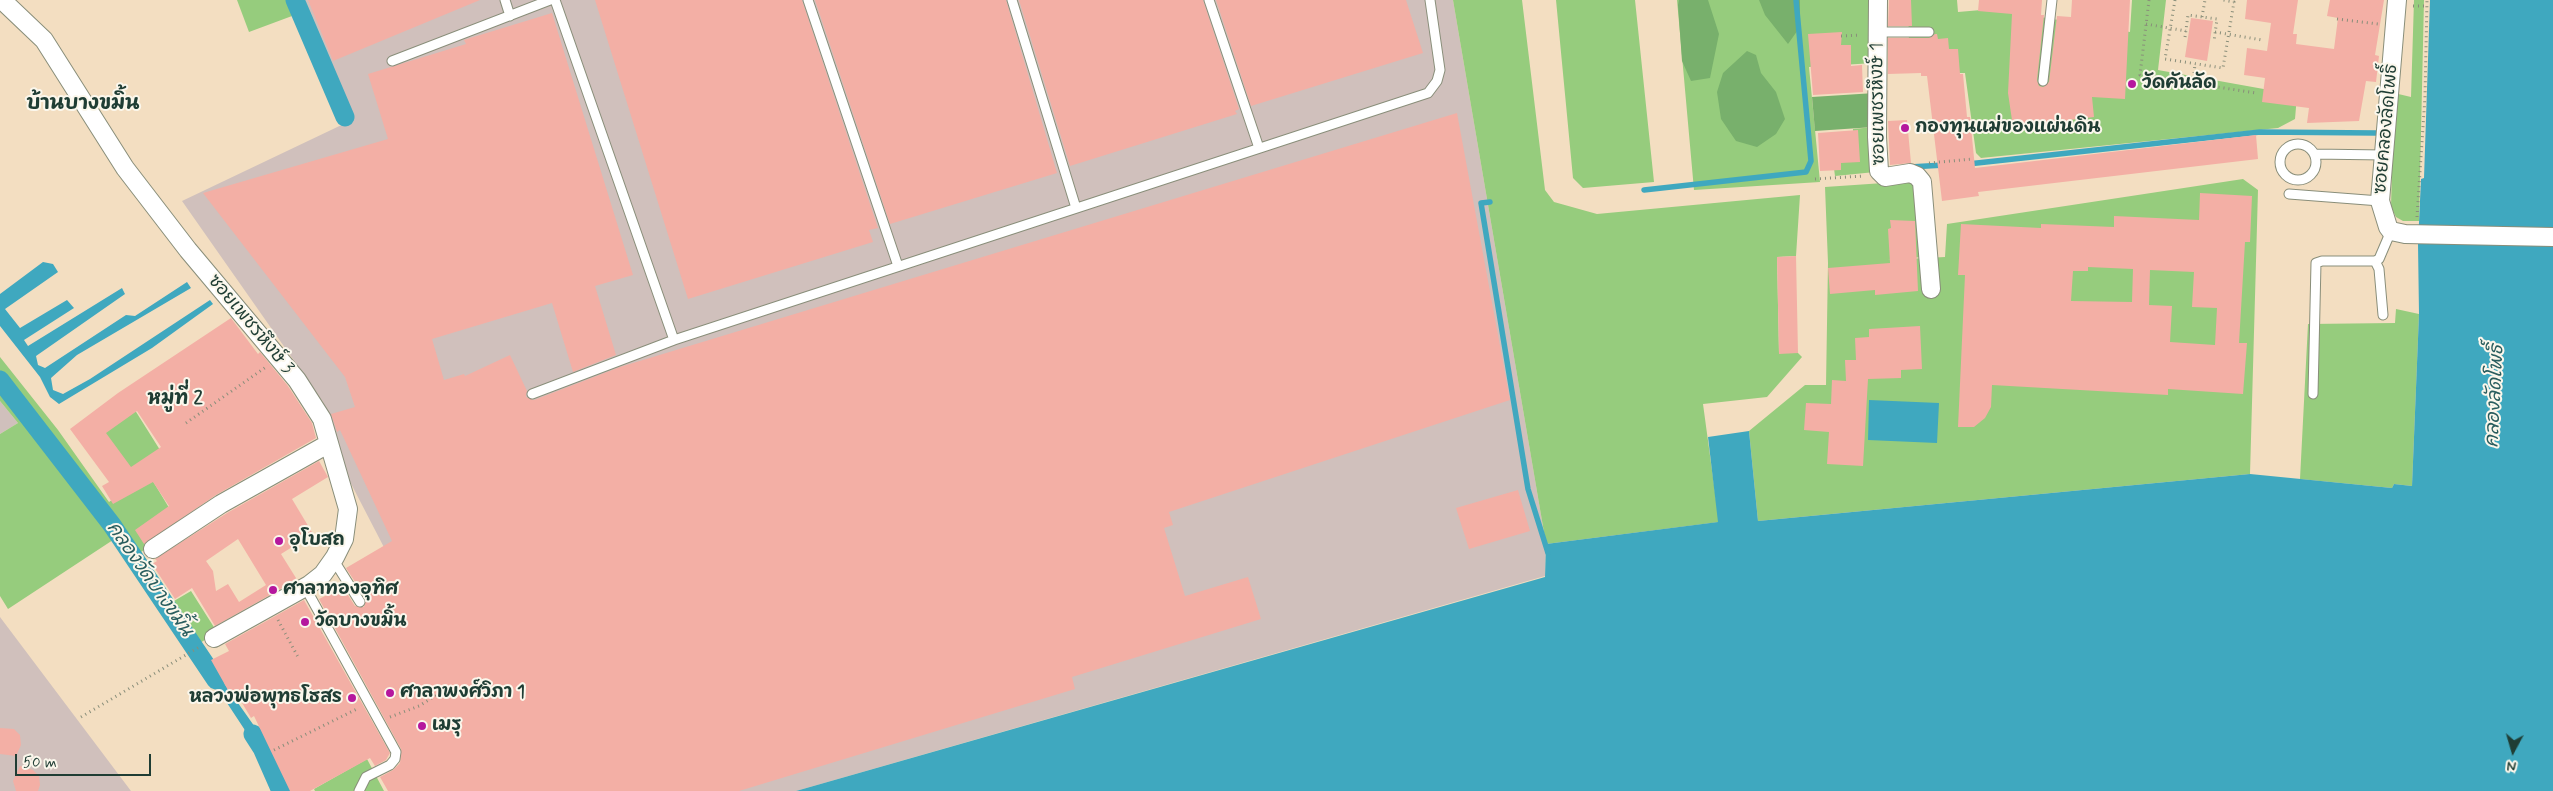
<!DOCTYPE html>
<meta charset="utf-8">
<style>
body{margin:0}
#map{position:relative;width:2553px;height:791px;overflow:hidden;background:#f3dec1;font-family:Mynerve,sans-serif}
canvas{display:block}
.north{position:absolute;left:2488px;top:726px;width:50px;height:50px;-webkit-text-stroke:4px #fbf7ec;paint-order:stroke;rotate:186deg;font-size:14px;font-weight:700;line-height:20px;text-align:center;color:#1f3d34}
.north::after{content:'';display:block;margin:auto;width:18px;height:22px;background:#1f3d34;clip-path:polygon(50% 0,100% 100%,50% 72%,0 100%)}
.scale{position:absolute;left:15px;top:754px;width:136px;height:22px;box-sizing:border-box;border:2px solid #1f3d34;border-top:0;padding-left:6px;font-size:15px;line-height:18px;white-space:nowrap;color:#1f3d34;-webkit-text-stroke:4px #fbf7ec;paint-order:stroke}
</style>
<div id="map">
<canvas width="2553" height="791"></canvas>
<div class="north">N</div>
<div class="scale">50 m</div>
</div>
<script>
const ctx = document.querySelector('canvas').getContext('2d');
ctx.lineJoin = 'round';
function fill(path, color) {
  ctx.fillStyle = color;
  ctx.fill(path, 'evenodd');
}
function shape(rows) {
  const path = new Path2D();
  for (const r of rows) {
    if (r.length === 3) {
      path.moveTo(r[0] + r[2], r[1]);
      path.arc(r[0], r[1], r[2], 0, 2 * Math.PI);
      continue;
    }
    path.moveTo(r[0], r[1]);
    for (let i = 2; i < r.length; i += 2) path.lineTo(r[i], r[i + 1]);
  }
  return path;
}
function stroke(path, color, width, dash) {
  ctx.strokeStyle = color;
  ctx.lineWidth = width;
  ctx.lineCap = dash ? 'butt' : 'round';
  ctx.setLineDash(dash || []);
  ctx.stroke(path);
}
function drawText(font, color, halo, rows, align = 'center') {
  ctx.font = font + ' Mynerve,"Playpen Sans Thai",sans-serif';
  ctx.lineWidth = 4;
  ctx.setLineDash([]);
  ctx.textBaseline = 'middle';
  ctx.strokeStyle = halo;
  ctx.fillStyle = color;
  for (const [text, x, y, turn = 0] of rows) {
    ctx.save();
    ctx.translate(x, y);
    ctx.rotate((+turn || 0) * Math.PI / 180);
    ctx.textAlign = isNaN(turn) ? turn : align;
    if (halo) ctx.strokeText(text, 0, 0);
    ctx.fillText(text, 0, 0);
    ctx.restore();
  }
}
fill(shape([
 [305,0,1453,0,1546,544,1545,576,796,791,502,791,448,671,345,472,323,402,182,201,352,120],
 [0,401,18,423,0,434],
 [0,617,131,791,0,791]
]), '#d0c0bc');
fill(shape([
 [237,0,286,0,292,16,249,32],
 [1453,0,1522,0,1545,190,1554,202,1597,214,1800,195,1796,256,1777,257,1779,353,1798,353,1802,357,1767,397,1703,404,1719,522,1546,544],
 [1556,0,1635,0,1654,182,1583,188,1573,178],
 [1677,0,1875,0,1874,63,1809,67,1820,182,1694,190],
 [1908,0,1957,0,1958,12,1993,9,2130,32,2132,0,2166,0,2158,70,2297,95,2295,119,2278,128,1981,158,1976,153,1965,73,1956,73,1909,43],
 [2414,0,2424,0,2419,221,2403,221,2396,217,2391,207,2394,93,2411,97],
 [1874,127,1875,172,1835,176,1833,161,1853,160,1853,129],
 [2243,179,2258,190,2250,474,1758,521,1749,431,1805,385,1826,385,1828,263,1825,187,1913,181,1916,184,1923,257,1887,260,1945,257,1947,224],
 [2396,309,2419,314,2412,486,2394,484,2392,488,2300,479,2308,324,2395,323],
 [0,357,58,430,109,502,130,487,99,431,133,407,160,450,142,463,180,526,141,552,174,601,191,591,217,632,200,643,210,657,200,662,116,538,8,609,0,596,0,434,18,423,0,401],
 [367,759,384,791,315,791,314,789]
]), '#96cc7d');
fill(shape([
 [1679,0,1708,0,1719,34,1710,78,1691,81,1682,61,1678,5],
 [1759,0,1800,0,1800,27,1788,44,1765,15],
 [1747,51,1756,55,1761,73,1776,92,1785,119,1776,134,1757,147,1736,141,1721,119,1717,92,1723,73],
 [1875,93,1874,127,1815,131,1812,97]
]), '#78b06c');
fill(shape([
 [2430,0,2553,0,2553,791,796,791,1545,577,1546,544,1718,522,1708,437,1749,431,1758,521,2250,474,2392,488,2394,484,2412,486,2419,314,2418,244,2421,179,2424,178],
 [43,262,53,264,58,272,5,309,20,328,67,300,74,308,24,340,28,346,122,288,125,294,36,356,38,365,45,368,126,315,135,316,187,282,191,288,77,355,51,378,53,390,63,394,90,379,210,300,213,304,152,348,59,404,50,397,40,377,0,326,0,294],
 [1869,400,1939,403,1937,443,1868,440],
 [207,659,269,747,271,753,262,756,200,662]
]), '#3fa8bf');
stroke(shape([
 [1968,164,2260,132,2377,133],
 [1910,167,1944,165],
 [1644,190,1806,172,1811,161,1796,0],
 [1490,202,1481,203,1528,489,1548,553]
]), '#3fa8bf', 5.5);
stroke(shape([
 [295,0,345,117],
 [0,380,112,525,216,680],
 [253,734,262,748,281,791]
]), '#3fa8bf', 19);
fill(shape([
 [308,0,480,0,333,61],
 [595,0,802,0,878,228,869,230,873,242,688,299],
 [815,0,1006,0,1057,173,890,224],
 [1019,0,1203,0,1239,109,1235,111,1237,114,1070,166],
 [1216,0,1406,0,1423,53,1251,106],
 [1889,0,1911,0,1912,26,1888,26],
 [1979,0,2042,0,2041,15,2044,15,2037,80,2039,86,2043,87,2049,82,2057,16,2071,17,2072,0,2130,0,2125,99,2092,97,2094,117,2070,120,2071,126,2038,129,2038,125,2013,127,2008,93,2012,14,1978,11],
 [2247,0,2298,0,2293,34,2297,34,2296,44,2334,49,2338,18,2327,16,2330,0,2384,0,2375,55,2379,56,2376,82,2366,81,2359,121,2307,123,2309,108,2262,102,2265,78,2244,75,2247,48,2267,51,2271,23,2245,19],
 [552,13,633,275,595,286,616,355,573,372,552,303,432,339,444,380,464,374,465,376,510,355,527,391,526,397,534,400,620,367,1457,113,1510,400,1169,512,1173,525,1164,528,1185,596,1248,577,1261,619,1072,677,1075,689,739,791,388,791,380,777,393,770,400,763,401,749,319,599,343,587,355,606,364,607,366,599,346,568,392,541,340,430,337,432,331,414,355,407,345,377,203,193,388,139,368,74,466,44,464,40,467,39],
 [2191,18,2213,21,2207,61,2185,57],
 [1842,32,1841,45,1851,45,1851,66,1862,65,1863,92,1813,95,1808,34],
 [1935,34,1937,34,1938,39,1948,38,1949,49,1958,49,1960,74,1963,74,1967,117,1970,117,1975,168,2256,135,2258,159,1978,192,1979,196,1942,201,1927,76,1921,76,1921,73,1888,74,1888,38,1929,38],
 [1907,120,1911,163,1890,165,1888,121],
 [1858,130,1860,162,1841,163,1841,170,1820,171,1818,133],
 [2200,193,2252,196,2250,242,2245,242,2239,343,2247,343,2243,394,2168,389,2168,395,1992,385,1991,407,1985,418,1974,427,1958,427,1965,275,1958,275,1961,224,2041,228,2041,224,2114,227,2114,216,2199,220],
 [2088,267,2133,269,2132,302,2071,301,2073,271,2088,271],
 [2150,270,2194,272,2192,307,2217,308,2215,345,2170,342,2172,306,2149,305],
 [1890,220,1915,221,1918,291,1875,295,1875,290,1830,294,1828,268,1890,263,1888,229,1891,228],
 [1796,256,1798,353,1779,354,1777,257],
 [231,318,258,354,260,352,288,386,312,423,316,438,216,495,144,544,135,530,169,506,153,482,113,504,102,486,109,482,70,429,118,393],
 [137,411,161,447,131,467,106,433],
 [1920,326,1922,369,1901,370,1901,378,1868,379,1863,466,1827,464,1829,432,1804,430,1806,403,1831,404,1832,380,1846,381,1845,360,1856,360,1855,338,1869,337,1869,329],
 [319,461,328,477,292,499,313,534,281,554,296,578,293,582,215,626,192,588,175,599,152,564,157,561,155,559,227,513],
 [238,539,266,585,239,602,228,584,216,591,213,571,206,561],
 [1518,490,1530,531,1469,549,1456,508],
 [304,600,390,753,386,760,375,766,370,758,310,791,290,791,254,716,251,718,238,696,233,699,211,660,229,651,225,644],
 [0,728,14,729,20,735,21,745,16,756,0,754],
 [20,766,33,770,39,776,40,785,38,791,16,791,13,781]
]), '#f3afa5');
const service = shape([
 [505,0,510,16],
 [555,0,674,340,1428,93,1437,81,1440,70,1430,0],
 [808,0,898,266],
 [1012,0,1076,208],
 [1209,0,1259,148],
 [1878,32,1929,32],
 [392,61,550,0],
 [2043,81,2052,0],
 [2298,162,18],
 [2314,154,2384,155],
 [2289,194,2380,201],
 [2375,261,2379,269,2383,315],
 [532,394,674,340],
 [2313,394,2316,263,2322,261,2375,261,2379,259,2391,231],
 [333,559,360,602],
 [305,587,396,752,395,759,390,765,366,777,359,791]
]);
const minor = shape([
 [2,0,44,40,125,168,188,250,297,380,322,419,348,509,344,539,335,557,323,574,309,585,214,638],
 [1878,0,1877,137,1879,171,1885,177,1910,173,1917,176,1922,182,1931,289],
 [2397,0,2380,201,2388,227,2391,231,2405,234,2553,237],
 [153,549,221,504,328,444]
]);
stroke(service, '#898e7a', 11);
stroke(minor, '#898e7a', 20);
stroke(shape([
 [2149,0,2140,75,2256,93],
 [2175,0,2165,59,2223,68,2234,2,2223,0],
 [2413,6,2427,6],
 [2202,17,2205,0],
 [2337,19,2378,24],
 [2146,24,2186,31],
 [2215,32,2262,40],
 [1841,36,1861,35],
 [2185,37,2188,15,2217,19,2214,41],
 [2193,83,2195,64],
 [1929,163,1973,159],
 [1815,179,1863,176],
 [2417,217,2425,97,2427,0],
 [186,423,266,367],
 [278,620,298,657],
 [81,717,201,646],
 [390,717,419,706,443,691],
 [274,750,359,708]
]), '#898e7a', 3, [1, 4]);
stroke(service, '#fff', 9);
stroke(minor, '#fff', 18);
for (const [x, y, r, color] of [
 [2132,84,5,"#b5179e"],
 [1905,128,5,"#b5179e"],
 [279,541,5,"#b5179e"],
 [273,590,5,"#b5179e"],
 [305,622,5,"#b5179e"],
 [390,693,5,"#b5179e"],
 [352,698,5,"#b5179e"],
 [422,726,5,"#b5179e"]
]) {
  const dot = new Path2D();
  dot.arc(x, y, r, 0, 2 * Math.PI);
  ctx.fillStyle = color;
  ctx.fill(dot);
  stroke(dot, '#fbf7ec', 2);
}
drawText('bold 18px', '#1f3d34', '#fbf7ec', [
 ["วัดคันลัด",2142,84],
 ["กองทุนแม่ของแผ่นดิน",1915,128],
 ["อุโบสถ",289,541],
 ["ศาลาทองอุทิศ",283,590],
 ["วัดบางขมิ้น",315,622],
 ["ศาลาพงศ์วิภา 1",400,693],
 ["หลวงพ่อพุทธโธสร",342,698,"right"],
 ["เมรุ",432,726]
], 'left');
drawText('18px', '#1f3d34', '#fbf7ec', [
 ["ซอยเพชรหึงษ์ 1",1879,104,-91],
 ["ซอยคลองลัดโพธิ์",2387,129,-85],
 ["ซอยเพชรหึงษ์ 3",250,325,50]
]);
drawText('italic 19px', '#295d5e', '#fbf7ec', [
 ["คลองลัดโพธิ์",2496,396,-87],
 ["คลองวัดบางขมิ้น",149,580,55]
]);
drawText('bold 19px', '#1f3d34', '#fbf7ec', [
 ["หมู่ที่ 2",175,400]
]);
drawText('bold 20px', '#1f3d34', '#fbf7ec', [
 ["บ้านบางขมิ้น",83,105]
]);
</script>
